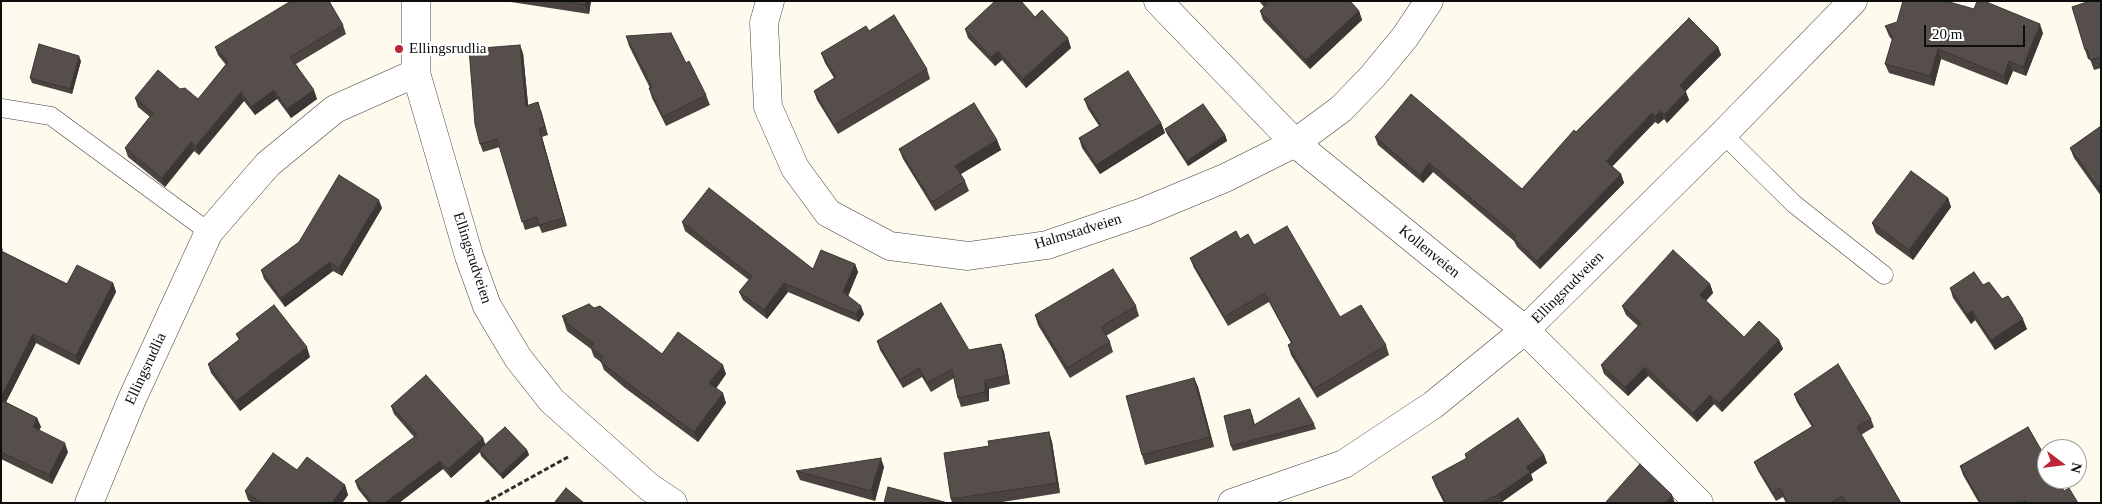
<!DOCTYPE html>
<style>
body{margin:0}
#map{position:relative;width:2102px;height:504px;overflow:hidden;background:#fffaee;font-family:"Times New Roman",serif}
canvas{display:block}
.frame{position:absolute;inset:0;border:2px solid #0d0d0d;pointer-events:none}
.north{position:absolute;left:2037px;top:439px;width:50px;height:50px;box-sizing:border-box;background:#fff;border:1px solid #9e9e9e;border-radius:50%;rotate:105deg;font-size:14px;font-weight:700;line-height:20px;text-align:center;color:#0d0d0d}
.north::after{content:'';display:block;margin:auto;width:18px;height:22px;background:#bd2636;clip-path:polygon(50% 0,100% 100%,50% 72%,0 100%)}
.scale{position:absolute;left:1924px;top:25px;width:101px;height:22px;box-sizing:border-box;border:2px solid #0d0d0d;border-top:0;padding-left:6px;font-size:15px;line-height:18px;white-space:nowrap;color:#0d0d0d;-webkit-text-stroke:4px #fff;paint-order:stroke}
</style>
<div id="map">
<canvas width="2102" height="504"></canvas>
<div class="frame"></div>
<div class="north">N</div>
<div class="scale">20 m</div>
</div>
<script>
const ctx = document.querySelector('canvas').getContext('2d');
ctx.lineJoin = 'round';
function shape(rows) {
  const path = new Path2D();
  for (const r of rows) {
    path.moveTo(r[0], r[1]);
    for (let i = 2; i < r.length; i += 2) path.lineTo(r[i], r[i + 1]);
  }
  return path;
}
function stroke(path, color, width, dash) {
  ctx.strokeStyle = color;
  ctx.lineWidth = width;
  ctx.lineCap = dash ? 'butt' : 'round';
  ctx.setLineDash(dash || []);
  ctx.stroke(path);
}
function fill(path, color) {
  ctx.fillStyle = color;
  ctx.fill(path, 'evenodd');
}
function drawText(font, color, halo, rows, align = 'center') {
  ctx.font = font + ' "Times New Roman",serif';
  ctx.lineWidth = 5;
  ctx.setLineDash([]);
  ctx.textBaseline = 'middle';
  ctx.strokeStyle = halo;
  ctx.fillStyle = color;
  for (const [text, x, y, turn = 0] of rows) {
    ctx.save();
    ctx.translate(x, y);
    ctx.rotate((+turn || 0) * Math.PI / 180);
    ctx.textAlign = isNaN(turn) ? turn : align;
    if (halo) ctx.strokeText(text, 0, 0);
    ctx.fillText(text, 0, 0);
    ctx.restore();
  }
}
const lane = shape([
 [1,108,51,116,209,232],
 [1723,134,1794,204,1884,275]
]);
const street = shape([
 [416,1,416,73,469,256,487,306,518,358,552,401,649,487,673,503],
 [770,1,764,23,768,107,795,168,828,213,890,246,968,256,1047,245,1143,212,1225,178,1295,143,1341,109,1372,77,1405,37,1429,1],
 [1158,1,1295,143,1525,330,1699,503],
 [89,503,132,399,209,232,268,164,335,109,416,73],
 [1232,503,1344,464,1433,405,1525,330,1723,134,1853,1]
]);
stroke(lane, '#404040', 19);
stroke(street, '#404040', 29);
stroke(shape([
 [485,503,568,457]
]), '#2f2f2f', 3, [5, 2.5]);
stroke(lane, '#fff', 18);
stroke(street, '#fff', 28);
fill(shape([
 [511,1,591,1,589,14,511,2],
 [1259,1,1350,1,1359,11,1362,20,1310,69,1263,20,1260,11,1264,7],
 [2101,1,2101,68,2094,70,2090,59,2088,59,2085,50],
 [1035,17,1071,48,1026,88,1002,60,995,66,968,38,965,29],
 [343,25,346,34,296,64,317,99,291,118,277,99,255,115,244,101,199,155,194,151,165,187,128,157,125,148,150,117,138,107,135,98,180,89,198,99,226,65,218,55,215,47],
 [1885,26,2043,33,2026,76,2013,71,2007,85,1941,59,1934,86,1889,73,1885,64,1892,40,1889,36],
 [869,31,927,69,930,79,838,134,817,100,814,91,834,78,825,63,821,53],
 [626,36,686,63,706,95,710,105,666,126,652,98,649,88,650,88,629,46],
 [1718,47,1721,55,1685,91,1689,100,1667,123,1664,119,1658,124,1655,122,1612,166,1621,174,1624,183,1540,269,1517,247,1514,241,1433,172,1423,183,1378,145,1375,137,1522,189,1576,132],
 [523,53,528,105,541,110,548,135,542,137,567,226,542,233,539,226,525,230,500,147,483,152,480,144],
 [81,61,72,94,32,83,30,78],
 [1084,99,1161,123,1165,133,1100,174,1082,148,1079,138,1099,126,1088,109],
 [2101,126,2101,196,2074,158,2070,148],
 [1165,129,1225,135,1227,141,1188,166,1167,134],
 [997,140,1001,150,961,174,965,181,969,191,935,211,903,159,899,149],
 [1948,198,1951,207,1913,260,1876,233,1872,223],
 [382,208,342,276,333,271,285,307,264,279,261,270],
 [682,222,813,269,855,264,858,272,848,296,864,314,859,322,788,292,767,319,743,300,739,292,749,280,685,231],
 [1240,239,1254,245,1340,317,1386,345,1389,355,1317,398,1291,355,1288,345,1291,343,1269,302,1228,326,1194,268,1190,258],
 [1,246,3,250,2,251,67,284,113,283,116,292,79,365,36,343,6,402,37,418,41,427,39,430,68,452,52,484,1,459],
 [1710,284,1713,293,1706,301,1744,337,1779,340,1783,349,1722,412,1714,404,1697,422,1648,376,1628,396,1604,374,1601,365,1638,326,1626,315,1622,306],
 [1983,285,2002,299,2027,329,1995,350,1975,320,1971,324,1953,298,1950,288],
 [1136,306,1139,316,1106,336,1110,342,1113,352,1070,378,1038,325,1035,315],
 [594,308,662,354,726,374,716,388,726,403,698,442,625,388,604,370,601,362,594,357,591,349,567,331,562,316],
 [236,334,310,357,240,411,211,373,208,364,239,340],
 [877,341,969,350,1001,344,1004,352,1010,384,989,389,989,401,961,407,958,398,954,378,931,392,922,377,903,388,880,350],
 [1194,378,1198,387,1214,447,1145,465,1142,455],
 [1794,394,1871,419,1874,427,1861,435,1901,503,1786,503,1783,497,1776,501,1758,471,1754,462,1812,427,1797,402],
 [391,406,483,438,485,445,527,450,529,455,503,479,481,456,480,452,451,478,443,469,399,503,369,503,358,489,355,481,414,437,394,414],
 [1252,414,1255,425,1314,424,1316,429,1233,451,1231,446],
 [1049,432,1052,442,1060,493,996,503,952,503,951,499],
 [1465,454,1544,455,1547,463,1531,474,1533,480,1500,503,1444,503,1435,485,1432,477,1466,459],
 [1960,466,2064,491,2078,503,1979,503,1963,475],
 [884,467,875,501,800,480,796,471],
 [297,470,345,485,348,495,342,503,252,503,248,500,245,491]
]), '#4a4340');
fill(shape([
 [586,1,591,1,589,14,585,5],
 [1359,11,1362,20,1310,69,1306,60],
 [2040,24,2043,33,2026,76,2023,67],
 [1068,38,1071,48,1026,88,1023,79],
 [520,45,523,53,529,114,526,106],
 [1718,47,1721,55,1683,94,1680,85],
 [1938,49,1941,59,1934,86,1930,76],
 [998,51,1002,60,995,66,991,57],
 [79,56,81,61,72,94,70,89],
 [2009,61,2013,71,2007,85,2004,76],
 [274,90,277,99,255,115,251,107],
 [314,90,317,99,291,118,287,109],
 [241,92,244,101,199,155,196,146],
 [1686,92,1689,100,1667,123,1664,115],
 [1661,111,1664,119,1658,124,1655,116],
 [1652,113,1655,122,1610,169,1606,161],
 [1161,123,1165,133,1100,174,1096,165],
 [539,129,542,137,567,226,564,218],
 [1225,135,1227,141,1188,166,1187,161],
 [997,140,1001,150,959,175,955,166],
 [191,142,194,151,165,187,162,178],
 [1429,163,1433,172,1423,183,1420,175],
 [1621,174,1624,183,1540,269,1537,261],
 [2101,185,2101,195,2098,187],
 [1948,198,1951,207,1913,260,1909,250],
 [379,200,382,208,342,276,339,268],
 [330,262,333,271,285,307,281,298],
 [855,264,858,272,846,301,843,292],
 [113,283,116,292,79,365,76,356],
 [784,283,788,292,767,319,764,310],
 [1710,284,1713,293,1703,304,1700,295],
 [861,306,864,314,859,322,856,314],
 [1972,311,1975,320,1971,324,1967,314],
 [2023,319,2027,329,1995,350,1991,340],
 [33,334,36,343,3,408,1,402,1,397],
 [1779,340,1783,349,1722,412,1719,403],
 [1001,344,1004,352,1010,384,1007,375],
 [307,347,310,357,240,411,236,401],
 [723,365,726,374,713,393,709,383],
 [1645,367,1648,376,1628,396,1625,387],
 [1194,378,1198,387,1214,447,1210,437],
 [985,381,989,389,989,401,985,392],
 [723,393,726,403,698,442,694,432],
 [1710,395,1714,404,1697,422,1693,413],
 [37,418,41,427,36,436,33,427],
 [1049,432,1052,442,1060,493,1057,483],
 [483,438,486,446,479,450,480,452,451,478,448,469],
 [65,443,68,452,52,484,49,475],
 [527,450,529,455,503,479,501,474],
 [1544,455,1547,463,1531,474,1533,480,1502,502,1499,494,1526,467],
 [881,458,884,467,875,501,871,491],
 [440,461,443,469,399,503,385,503],
 [345,485,348,495,342,503,332,503],
 [1672,495,1675,503,1665,503]
]), '#3c3734');
const building = shape([
 [291,1,329,1,343,25,290,57,314,90,287,109,274,90,251,107,241,92,196,146,191,142,162,178,125,148,153,113,135,98,158,70,180,89,185,88,198,99,228,62,215,47,291,1],
 [564,1,586,1,585,5,564,1],
 [995,1,1021,1,1035,17,1042,10,1068,38,1023,79,998,51,991,57,965,29,995,1],
 [1264,1,1350,1,1359,11,1306,60,1260,11,1267,4,1264,1],
 [1903,1,1946,1,1974,9,1977,1,1984,1,2040,24,2023,67,2009,61,2004,76,1938,49,1930,76,1885,64,1893,37,1885,26,1897,22,1903,1],
 [2090,1,2101,1,2101,57,2090,60,2087,49,2085,50,2072,7,2090,1],
 [894,15,927,69,834,125,814,91,836,77,821,53,866,26,869,31,894,15],
 [1689,18,1718,47,1680,85,1686,92,1664,115,1661,111,1655,116,1652,113,1606,161,1621,174,1537,261,1514,239,1516,236,1429,163,1420,175,1375,137,1411,94,1522,189,1574,130,1576,132,1689,18],
 [671,33,686,63,689,61,706,95,663,117,649,88,652,87,626,36,671,33],
 [39,44,79,56,70,89,30,78,39,44],
 [520,45,526,106,538,102,545,127,539,129,564,218,539,225,537,217,522,222,497,139,480,144,475,124,469,49,520,45],
 [1128,71,1161,123,1096,165,1079,138,1101,125,1084,99,1128,71],
 [974,103,997,140,955,166,965,181,932,202,899,149,974,103],
 [1203,104,1225,135,1187,161,1165,129,1203,104],
 [2101,126,2101,185,2098,187,2070,148,2101,126],
 [1911,171,1948,198,1909,250,1872,223,1911,171],
 [339,175,379,200,339,268,330,262,281,298,261,270,299,242,339,175],
 [709,188,813,269,821,250,855,264,843,292,861,306,856,314,784,283,764,310,739,292,752,276,682,222,709,188],
 [1287,226,1340,317,1361,305,1386,345,1314,389,1288,345,1292,343,1265,293,1224,317,1190,258,1236,231,1240,239,1248,234,1254,245,1287,226],
 [1673,250,1710,284,1700,295,1744,337,1759,321,1779,340,1719,403,1710,395,1693,413,1645,367,1625,387,1601,365,1641,323,1622,306,1673,250],
 [1,251,67,284,77,265,113,283,76,356,33,334,1,397,1,251],
 [1113,269,1136,306,1101,327,1110,342,1067,368,1035,315,1113,269],
 [1974,272,1983,285,1989,282,2002,299,2008,296,2023,319,1991,340,1972,311,1967,314,1950,288,1974,272],
 [941,303,969,350,1001,344,1007,375,985,381,985,392,958,398,952,369,927,383,919,368,900,380,877,341,941,303],
 [589,304,594,308,600,306,662,354,678,332,723,365,709,383,723,393,694,432,622,379,600,361,603,357,591,347,594,344,564,321,567,320,562,316,589,304],
 [274,305,307,347,236,401,208,364,240,339,236,334,274,305],
 [1838,364,1871,419,1857,427,1901,503,1846,503,1842,496,1831,503,1788,503,1780,488,1773,493,1754,462,1813,426,1794,394,1838,364],
 [426,375,483,438,448,469,440,461,385,503,372,503,355,481,417,435,391,406,426,375],
 [1194,378,1210,437,1142,455,1126,396,1194,378],
 [1299,398,1314,424,1231,446,1224,416,1250,409,1254,425,1299,398],
 [1,400,37,418,33,427,65,443,49,475,1,452,1,400],
 [1518,418,1544,455,1526,467,1530,472,1499,494,1481,503,1446,503,1432,477,1467,458,1465,454,1518,418],
 [505,427,527,450,501,474,479,450,505,427],
 [2028,427,2047,460,2047,479,2058,479,2064,491,2069,488,2078,503,2026,503,2025,501,2020,503,1981,503,1960,466,2028,427],
 [1049,432,1057,483,951,499,944,453,989,446,988,441,1049,432],
 [273,453,297,470,307,457,345,485,332,503,261,503,245,491,273,453],
 [881,458,871,491,796,471,881,458],
 [1640,464,1672,495,1665,503,1605,503,1640,464],
 [888,487,948,503,884,503,888,487],
 [566,488,584,503,554,503,566,488]
]);
fill(building, '#564e4a');
stroke(building, '#3c3734', 1);
for (const [x, y, r, color] of [
 [399,49,5,"#bd2636"]
]) {
  const dot = new Path2D();
  dot.arc(x, y, r, 0, 2 * Math.PI);
  ctx.fillStyle = color;
  ctx.fill(dot);
  stroke(dot, '#fff', 2);
}
drawText('15px', '#0d0d0d', '#fff', [
 ["Ellingsrudlia",409,49]
], 'left');
drawText('15px', '#0d0d0d', '#fff', [
 ["Halmstadveien",1078,232,-17],
 ["Kollenveien",1429,252,39],
 ["Ellingsrudveien",472,258,72],
 ["Ellingsrudveien",1568,288,-45],
 ["Ellingsrudlia",146,369,-65]
]);
</script>
